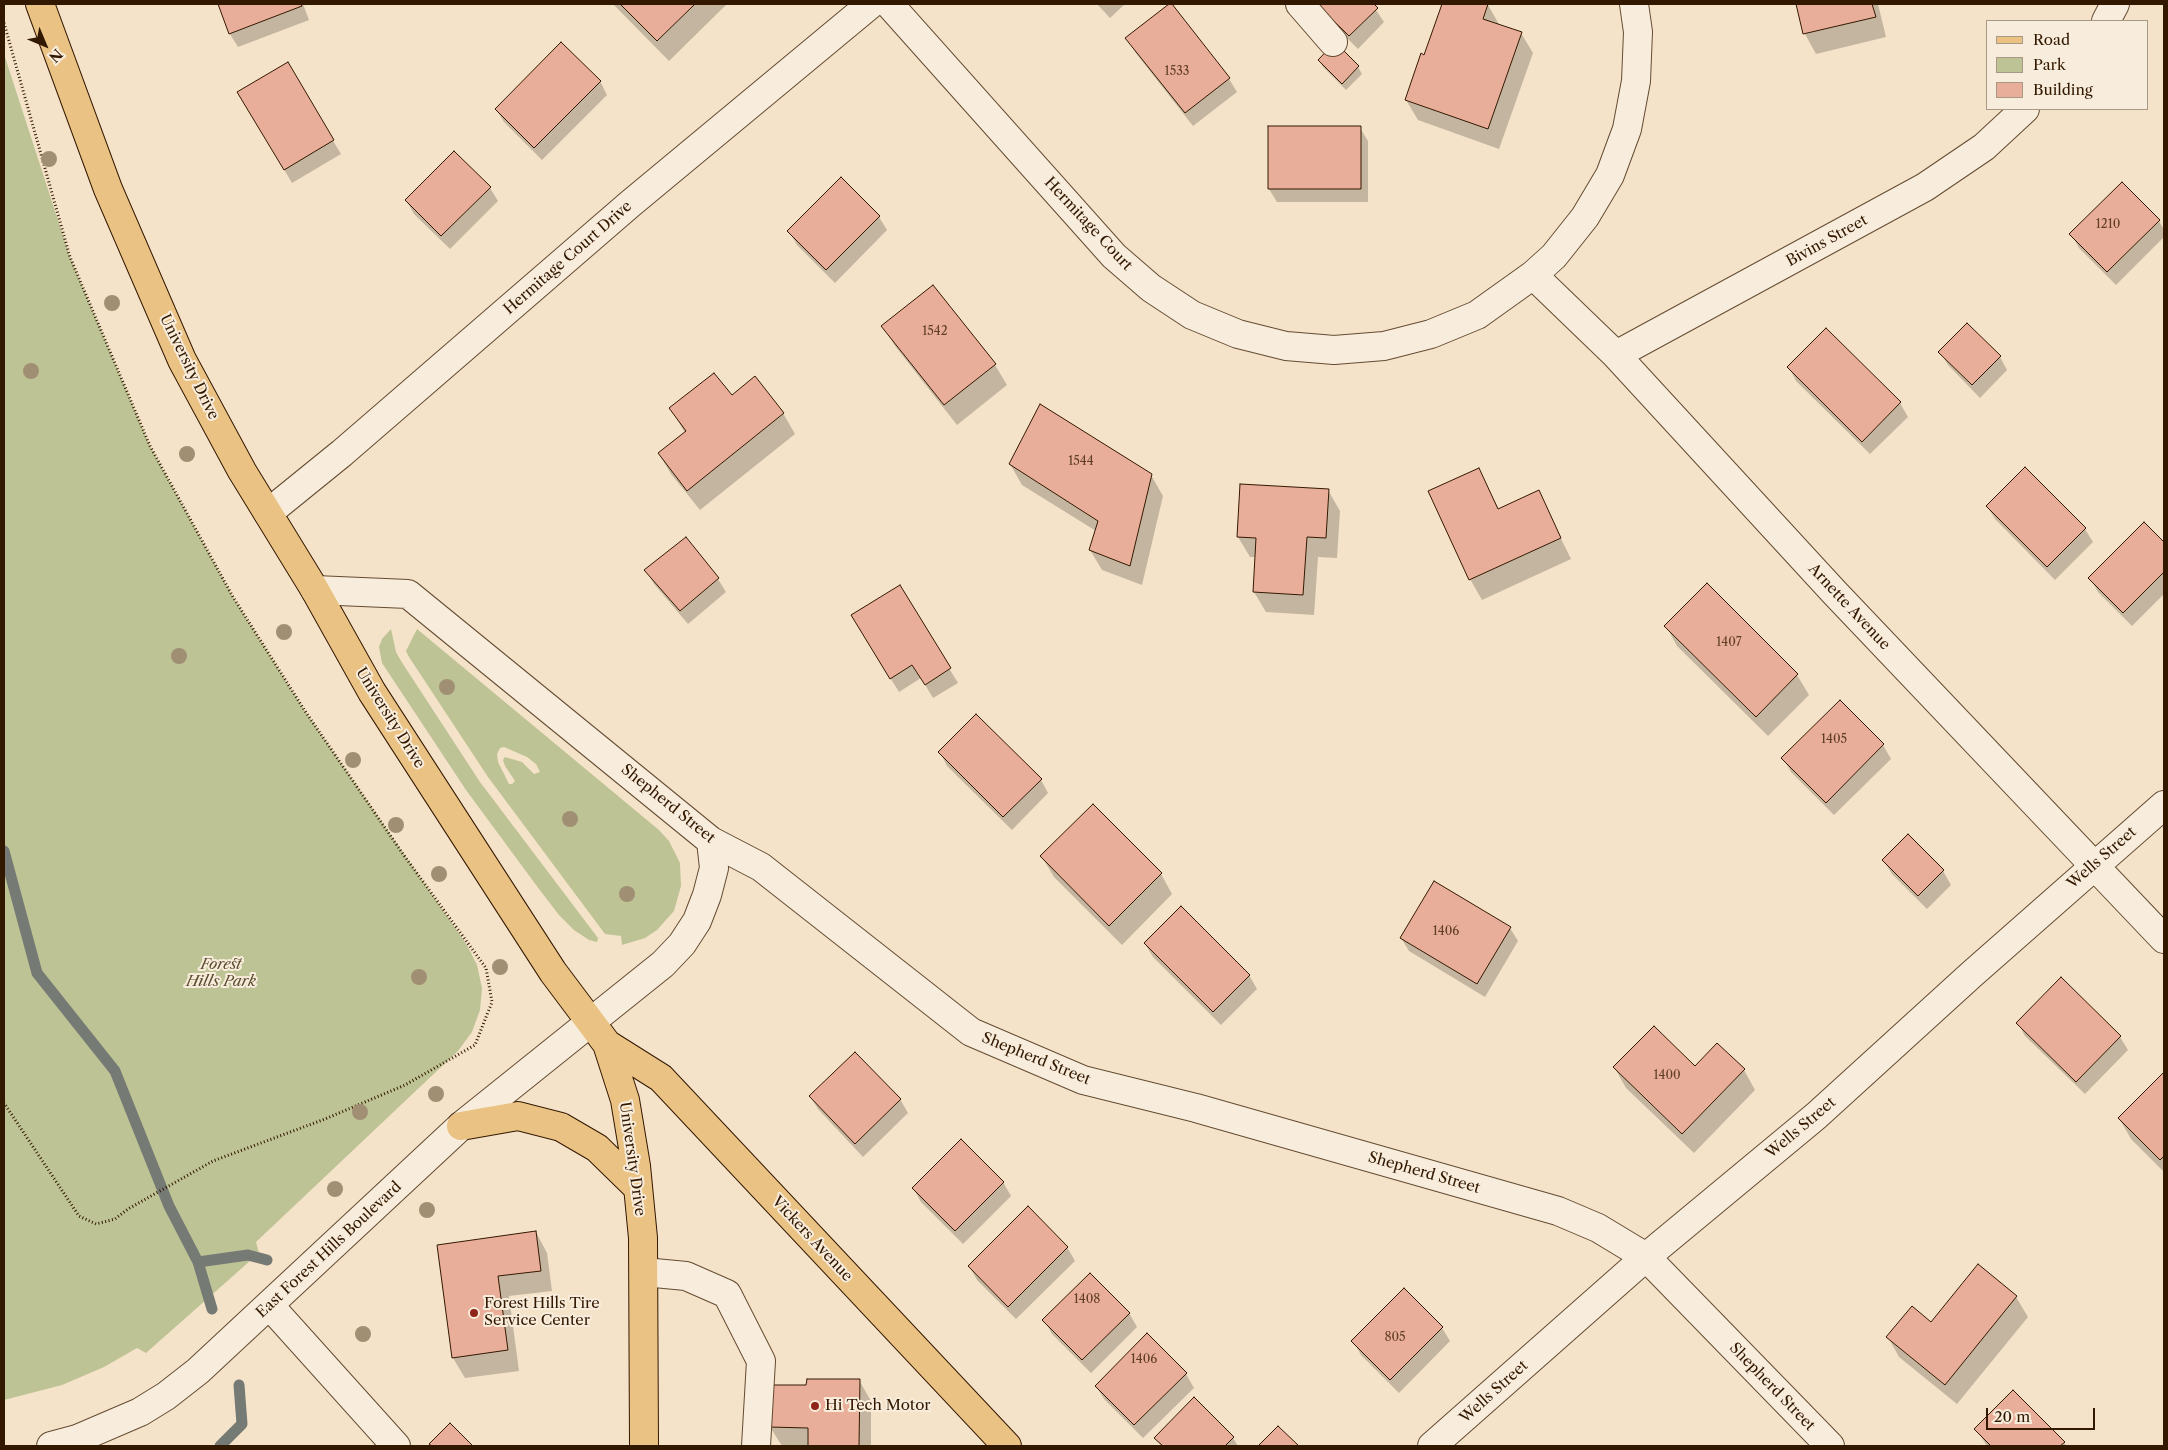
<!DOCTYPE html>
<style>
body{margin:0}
#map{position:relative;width:2168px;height:1450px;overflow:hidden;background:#f5e3c9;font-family:"Libre Caslon Text",serif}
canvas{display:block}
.frame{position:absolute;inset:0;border:5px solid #331800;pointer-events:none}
.legend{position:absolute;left:1986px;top:20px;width:162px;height:90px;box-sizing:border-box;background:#f8eddc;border:1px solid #a99884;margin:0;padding:6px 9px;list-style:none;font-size:15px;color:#331800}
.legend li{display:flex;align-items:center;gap:10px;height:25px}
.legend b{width:25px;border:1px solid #a99884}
.north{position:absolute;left:20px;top:20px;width:50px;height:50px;-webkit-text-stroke:4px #f8eddc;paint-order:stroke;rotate:135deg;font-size:14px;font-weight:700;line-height:20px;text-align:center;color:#331800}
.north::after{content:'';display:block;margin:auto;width:18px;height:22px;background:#331800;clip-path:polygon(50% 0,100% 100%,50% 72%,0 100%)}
.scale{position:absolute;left:1986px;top:1408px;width:109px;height:22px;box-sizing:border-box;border:2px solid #331800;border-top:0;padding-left:6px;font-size:15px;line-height:18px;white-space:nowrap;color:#331800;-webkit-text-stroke:4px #f8eddc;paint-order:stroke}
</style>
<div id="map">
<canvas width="2168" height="1450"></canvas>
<div class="frame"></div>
<ul class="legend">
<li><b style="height:6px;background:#eac284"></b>Road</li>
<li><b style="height:14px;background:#bdc395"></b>Park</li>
<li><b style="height:14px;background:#e9ae9a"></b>Building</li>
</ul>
<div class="north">N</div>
<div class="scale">20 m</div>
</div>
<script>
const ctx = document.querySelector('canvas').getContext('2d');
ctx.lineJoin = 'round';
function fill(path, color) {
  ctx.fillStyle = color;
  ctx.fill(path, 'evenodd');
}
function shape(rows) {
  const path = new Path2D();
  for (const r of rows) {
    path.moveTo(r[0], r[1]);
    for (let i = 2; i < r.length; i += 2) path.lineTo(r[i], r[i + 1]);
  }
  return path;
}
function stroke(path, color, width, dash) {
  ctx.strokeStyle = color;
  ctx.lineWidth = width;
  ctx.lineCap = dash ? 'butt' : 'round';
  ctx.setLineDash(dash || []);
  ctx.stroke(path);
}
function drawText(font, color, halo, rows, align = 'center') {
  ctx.font = font + ' "Libre Caslon Text",serif';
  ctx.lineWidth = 4;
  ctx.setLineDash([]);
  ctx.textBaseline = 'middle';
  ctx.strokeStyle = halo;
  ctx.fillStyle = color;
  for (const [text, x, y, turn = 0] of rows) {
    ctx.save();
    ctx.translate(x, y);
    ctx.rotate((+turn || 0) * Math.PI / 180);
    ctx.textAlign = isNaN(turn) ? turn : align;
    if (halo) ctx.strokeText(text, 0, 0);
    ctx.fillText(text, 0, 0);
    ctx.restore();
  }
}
fill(shape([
 [4,54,70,257,150,446,233,597,305,711,467,945,477,965,482,988,480,1010,472,1032,458,1051,256,1242,259,1253,146,1353,137,1348,104,1367,62,1385,4,1400],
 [391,629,396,652,401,661,480,782,598,938,597,942,589,940,574,930,559,915,539,889,466,790,382,663,379,647,382,639],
 [417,629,659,830,669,841,680,863,681,886,674,911,657,930,645,938,622,945,621,936,605,934,488,777,409,657,406,651],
 [504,747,527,757,536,764,540,772,534,774,522,762,505,757,503,760,505,766,515,781,512,784,509,784,498,762,497,754,500,748]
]), '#bdc395');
fill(shape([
 [219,4,303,4,309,20,238,47,230,34],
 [613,4,727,4,669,61],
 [1097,4,1125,4,1110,18],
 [1171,4,1229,79,1237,92,1193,126,1135,52,1127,38],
 [1317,4,1372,4,1384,22,1358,49,1323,14],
 [1444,4,1488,5,1500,26,1521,33,1533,53,1499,149,1418,120,1406,100,1425,56],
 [1798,4,1878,4,1886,37,1816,54,1805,34],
 [1335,44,1358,67,1362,74,1346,90,1323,67,1319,60],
 [287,64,341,154,292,183,239,93],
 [600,81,607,95,542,160,504,122,496,109],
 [1360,128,1368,141,1368,202,1277,202,1269,189],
 [841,179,879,217,887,230,835,283,797,245,789,231],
 [490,188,498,201,450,249,414,214,406,200],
 [2159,221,2164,230,2164,237,2116,285,2079,248,2071,234],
 [933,286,995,365,1007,385,957,425,895,346,883,326],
 [1826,329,1900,403,1908,417,1870,454,1796,381,1789,367],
 [1940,352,2000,357,2007,370,1980,398,1948,365],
 [732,397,783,413,795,434,700,510,671,474,659,454,685,433,671,409],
 [1010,464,1151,475,1163,496,1142,585,1102,570,1090,550,1096,531,1022,485],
 [1478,469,1499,509,1538,492,1571,559,1482,600,1470,579],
 [1328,490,1340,511,1337,558,1318,557,1314,615,1266,612,1254,592,1256,557,1250,557,1238,537],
 [1987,506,2085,529,2093,542,2055,580,1995,519],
 [2144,524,2164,544,2164,594,2132,626,2098,592,2090,578],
 [646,570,718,579,726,592,688,624,654,584],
 [1707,584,1797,675,1809,695,1768,736,1677,646,1666,626],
 [899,586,958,683,933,698,921,678,899,692,860,629],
 [1840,702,1883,745,1891,759,1834,815,1791,772,1783,758],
 [940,752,1041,780,1048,793,1012,830,947,766],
 [1908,836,1943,871,1951,885,1927,909,1892,874,1884,861],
 [1042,857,1161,874,1172,894,1122,945,1054,877],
 [1510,928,1518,941,1485,997,1409,951,1401,938],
 [1145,944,1249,975,1257,989,1221,1025,1153,957],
 [2018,1023,2120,1037,2128,1050,2085,1094,2025,1036],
 [1614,1067,1695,1067,1744,1070,1755,1090,1694,1153,1626,1088],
 [2164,1073,2164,1172,2131,1139,2119,1118],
 [810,1096,900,1099,908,1113,863,1157,818,1109],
 [1003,1182,1011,1196,963,1244,921,1202,913,1188],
 [536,1232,547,1253,552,1291,509,1296,519,1371,465,1378,453,1358,438,1246],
 [1067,1247,1075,1261,1016,1319,977,1280,969,1266],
 [2016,1297,2028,1317,1957,1404,1899,1357,1888,1337],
 [1129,1313,1137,1327,1091,1373,1052,1334,1044,1320],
 [1442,1328,1450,1341,1399,1393,1361,1355,1353,1341],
 [1186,1374,1194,1388,1143,1438,1104,1399,1096,1386],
 [859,1380,871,1401,871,1446,782,1446,770,1427],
 [1194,1399,1233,1438,1238,1446,1161,1446,1156,1438],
 [1976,1429,2064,1442,2066,1446,1987,1446]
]), '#0003');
stroke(shape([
 [4,851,37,973,115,1071,169,1206,198,1262,212,1309],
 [198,1262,248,1255,267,1260],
 [220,1446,242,1424,239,1385]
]), '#767a74', 11);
const building = shape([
 [218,4,301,4,302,6,229,34,218,4],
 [620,4,695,4,657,41,620,4],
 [1169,4,1172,4,1230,78,1185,113,1125,38,1169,4],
 [1317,4,1374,4,1378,8,1349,36,1317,4],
 [1442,4,1488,4,1483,19,1522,32,1488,129,1405,100,1421,53,1424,55,1442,4],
 [1796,4,1872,4,1876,17,1803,34,1796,4],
 [561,42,601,81,534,148,495,109,561,42],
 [1335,42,1359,66,1342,84,1318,60,1335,42],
 [288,62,334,140,284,170,237,92,288,62],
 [1268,126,1361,126,1361,189,1268,189,1268,126],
 [454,151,491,187,441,236,405,200,454,151],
 [841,177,880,216,826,270,787,231,841,177],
 [2122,182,2160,220,2107,272,2069,234,2122,182],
 [933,285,996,364,944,405,881,326,933,285],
 [1967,323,2001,356,1972,385,1938,352,1967,323],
 [1826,328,1901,402,1862,442,1787,367,1826,328],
 [714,373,732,395,755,376,784,413,687,491,658,453,686,431,669,408,714,373],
 [1040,404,1152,474,1130,566,1089,550,1098,521,1009,464,1040,404],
 [2025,467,2086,528,2047,567,1986,506,2025,467],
 [1479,468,1498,509,1539,490,1561,538,1469,580,1428,491,1479,468],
 [1240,484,1329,489,1326,538,1307,537,1303,595,1253,592,1256,538,1237,537,1240,484],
 [2144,522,2164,542,2164,572,2123,613,2088,578,2144,522],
 [686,537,719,578,680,611,644,570,686,537],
 [1707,583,1798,674,1756,717,1664,626,1707,583],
 [900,585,951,668,925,685,912,665,890,679,851,615,900,585],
 [1840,700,1884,744,1826,803,1781,758,1840,700],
 [976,714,1042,779,1003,817,938,752,976,714],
 [1093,804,1162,873,1109,926,1040,856,1093,804],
 [1908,834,1944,870,1918,896,1882,860,1908,834],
 [1434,881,1511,927,1477,984,1400,938,1434,881],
 [1181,906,1250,975,1213,1012,1144,943,1181,906],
 [2061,977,2121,1036,2076,1082,2016,1023,2061,977],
 [1654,1026,1695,1066,1717,1043,1745,1069,1682,1134,1613,1067,1654,1026],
 [855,1052,901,1099,855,1144,809,1096,855,1052],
 [2164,1072,2164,1156,2160,1160,2118,1118,2164,1072],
 [961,1139,1004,1182,955,1231,912,1188,961,1139],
 [1028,1206,1068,1247,1008,1307,968,1266,1028,1206],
 [536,1231,541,1271,498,1276,508,1350,452,1358,437,1245,536,1231],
 [1978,1264,2017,1296,1945,1385,1886,1337,1912,1306,1931,1322,1978,1264],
 [1090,1273,1130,1313,1082,1360,1042,1320,1090,1273],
 [1404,1288,1443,1327,1390,1380,1351,1341,1404,1288],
 [1147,1333,1187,1373,1134,1425,1095,1386,1147,1333],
 [807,1379,860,1379,859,1446,808,1446,808,1428,769,1427,769,1385,806,1385,807,1379],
 [2013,1390,2065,1442,2060,1446,1991,1446,1974,1429,2013,1390],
 [1194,1397,1234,1437,1225,1446,1163,1446,1154,1438,1194,1397],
 [450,1423,473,1446,432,1446,429,1444,450,1423],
 [1278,1426,1299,1446,1258,1446,1278,1426]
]);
fill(building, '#e9ae9a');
stroke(building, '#331800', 1);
const minor = shape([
 [889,4,1114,256,1151,288,1192,315,1238,334,1286,346,1334,350,1384,346,1431,334,1477,315,1533,275,1554,256,1585,217,1610,175,1627,129,1636,81,1638,32,1634,4],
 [1300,4,1333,42],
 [2106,21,2115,4],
 [1533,275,1616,355,1834,592,2164,939],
 [1616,355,1925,187,1984,147,2025,109],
 [268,513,342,453,630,204,871,4],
 [315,590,408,594,711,841,761,867,971,1032,1083,1080,1196,1108,1558,1211,1598,1228,1646,1257,1830,1446],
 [644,1272,686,1276,727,1294,761,1361,756,1446],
 [270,1306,396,1446],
 [51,1446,77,1439,140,1412,166,1396,198,1371,461,1126,663,964,682,944,697,921,707,895,714,868,711,841],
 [1432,1446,1646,1257,1816,1116,1972,974,2164,805]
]);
const major = shape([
 [40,4,108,189,182,360,242,471,315,590,372,692,553,972,607,1044,625,1100,636,1166,643,1238,644,1446],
 [607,1044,661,1078,1007,1446],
 [461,1126,518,1116,561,1127,597,1148,638,1188]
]);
stroke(minor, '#644b32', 30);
stroke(major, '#331800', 30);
stroke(shape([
 [4,23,70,257,150,446,233,597,305,711,403,854,486,968,492,1002,475,1045,405,1085,325,1119,213,1161,128,1209,115,1219,96,1224,79,1216,4,1103]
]), '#331800', 3, [1, 2.5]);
stroke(minor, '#f8eddc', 28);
stroke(major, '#eac284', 28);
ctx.fillStyle = '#a18f73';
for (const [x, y] of [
 [49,159],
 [112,303],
 [31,371],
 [187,454],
 [284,632],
 [179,656],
 [447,687],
 [353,760],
 [570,819],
 [396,825],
 [439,874],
 [627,894],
 [500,967],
 [419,977],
 [436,1094],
 [360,1112],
 [335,1189],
 [427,1210],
 [363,1334]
]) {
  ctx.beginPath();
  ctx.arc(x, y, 8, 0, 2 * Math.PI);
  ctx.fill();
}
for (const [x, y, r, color] of [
 [474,1313,5,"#8f2418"],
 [815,1406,5,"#8f2418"]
]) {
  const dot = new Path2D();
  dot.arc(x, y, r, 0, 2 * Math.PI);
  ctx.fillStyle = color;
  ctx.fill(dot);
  stroke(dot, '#f8eddc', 2);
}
drawText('12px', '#603e26', null, [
 ["1533",1177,72],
 ["1210",2108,225],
 ["1542",935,332],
 ["1544",1081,462],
 ["1407",1729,643],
 ["1405",1834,740],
 ["1406",1446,932],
 ["1400",1667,1076],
 ["1408",1087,1300],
 ["805",1395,1338],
 ["1406",1144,1360]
]);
drawText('15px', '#331800', '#f8eddc', [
 ["Hermitage Court",1088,224,47],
 ["Bivins Street",1827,241,-29],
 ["Hermitage Court Drive",568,258,-41],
 ["University Drive",189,367,64],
 ["Arnette Avenue",1849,607,47],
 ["University Drive",390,718,58],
 ["Shepherd Street",668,804,39],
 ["Wells Street",2102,858,-41],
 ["Shepherd Street",1036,1059,22],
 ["Wells Street",1801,1128,-40],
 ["University Drive",632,1159,82],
 ["Shepherd Street",1424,1173,16],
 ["Vickers Avenue",812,1239,47],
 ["East Forest Hills Boulevard",329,1250,-43],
 ["Shepherd Street",1772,1387,46],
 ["Wells Street",1494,1392,-42]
]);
drawText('italic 15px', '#5c4b2d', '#f8eddc', [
 ["Forest",221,965],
 ["Hills Park",221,982]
]);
drawText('15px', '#331800', '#f8eddc', [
 ["Forest Hills Tire",484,1304],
 ["Service Center",484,1321],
 ["Hi Tech Motor",825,1406]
], 'left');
</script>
